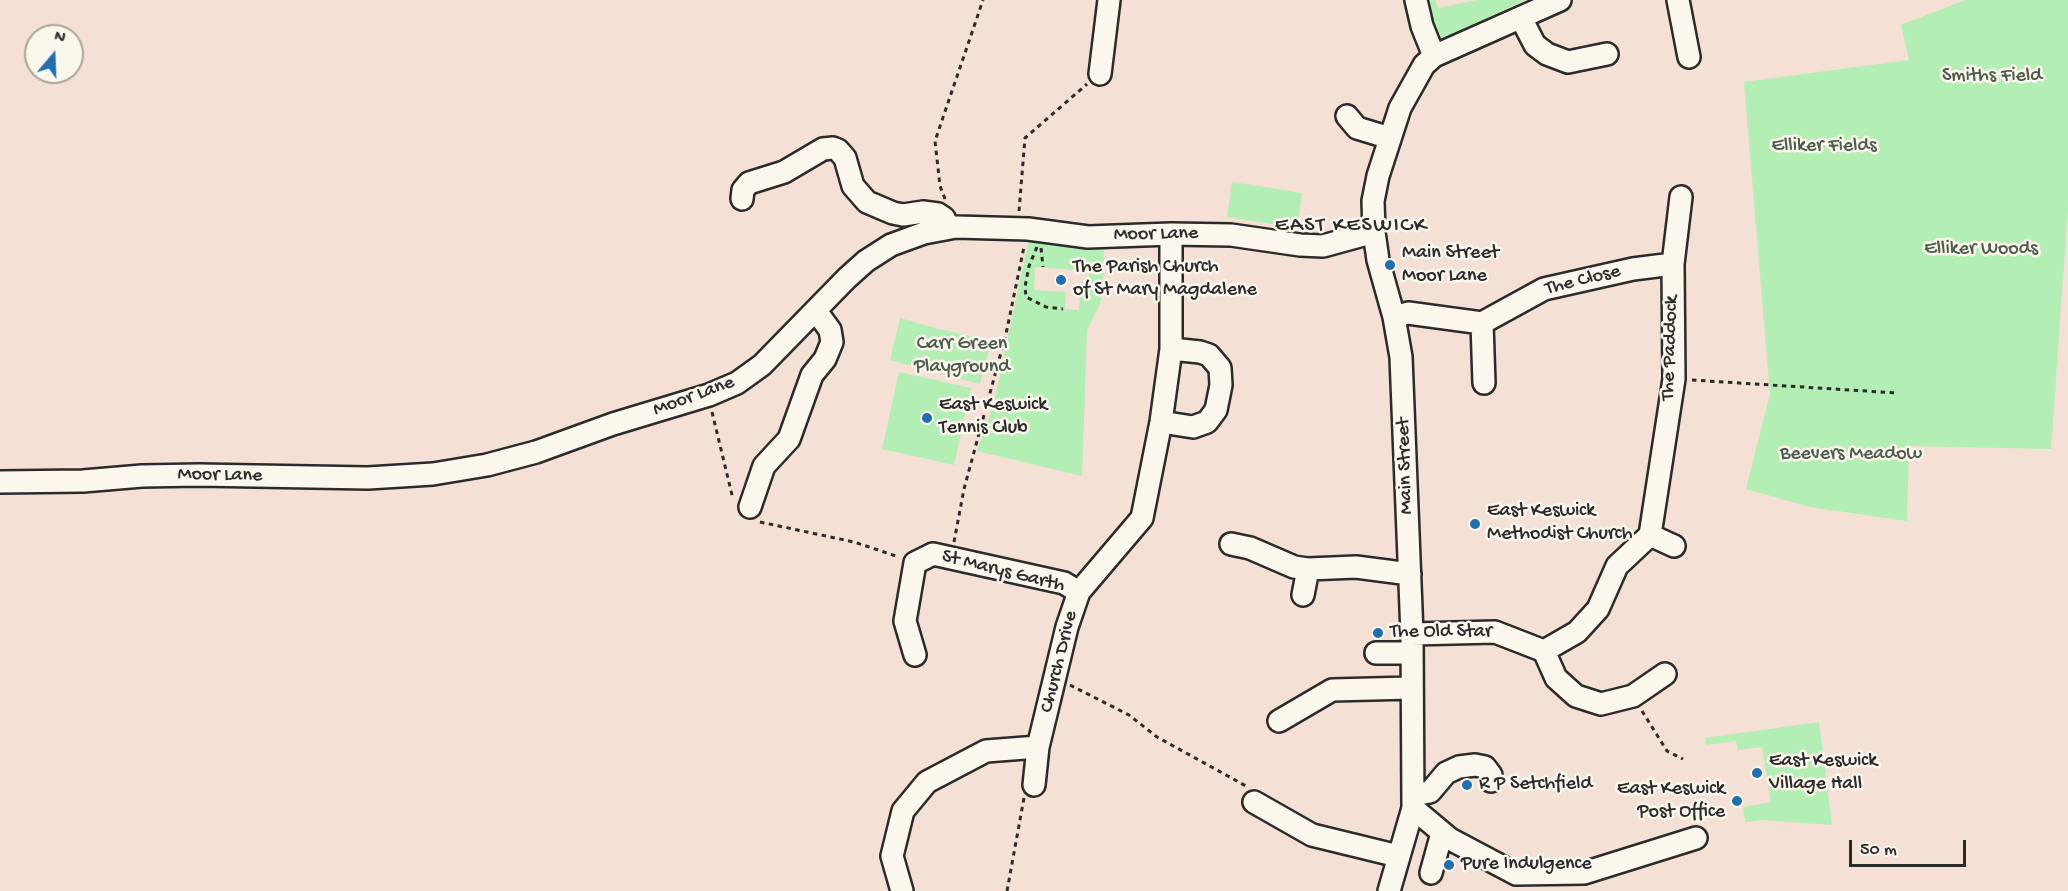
<!DOCTYPE html>
<style>
body{margin:0}
#map{position:relative;width:2068px;height:891px;overflow:hidden;background:#f4e0d4;font-family:"Gochi Hand",sans-serif}
canvas{display:block}
.north{position:absolute;left:24px;top:24px;width:60px;height:60px;box-sizing:border-box;background:#fbf7ec;border:2px solid #a8a59f;border-radius:50%;rotate:19deg;font-size:16px;font-weight:700;line-height:24px;text-align:center;color:#2b2b2b}
.north::after{content:'';display:block;margin:auto;width:21px;height:27px;background:#1f6fb2;clip-path:polygon(50% 0,100% 100%,50% 72%,0 100%)}
.scale{position:absolute;left:1849px;top:840px;width:117px;height:27px;box-sizing:border-box;border:3px solid #2b2b2b;border-top:0;padding-left:8px;font-size:18px;line-height:21px;white-space:nowrap;color:#2b2b2b;-webkit-text-stroke:4px #fbf7ec;paint-order:stroke}
</style>
<div id="map">
<canvas width="2068" height="891"></canvas>
<div class="north">N</div>
<div class="scale">50 m</div>
</div>
<script>
const ctx = document.querySelector('canvas').getContext('2d');
ctx.lineJoin = 'round';
function fill(path, color) {
  ctx.fillStyle = color;
  ctx.fill(path, 'evenodd');
}
function shape(rows) {
  const path = new Path2D();
  for (const r of rows) {
    path.moveTo(r[0], r[1]);
    for (let i = 2; i < r.length; i += 2) path.lineTo(r[i], r[i + 1]);
  }
  return path;
}
function stroke(path, color, width, dash) {
  ctx.strokeStyle = color;
  ctx.lineWidth = width;
  ctx.lineCap = dash ? 'butt' : 'round';
  ctx.setLineDash(dash || []);
  ctx.stroke(path);
}
function drawText(font, color, halo, rows, align = 'center') {
  ctx.font = font + ' "Gochi Hand",sans-serif';
  ctx.lineWidth = 5;
  ctx.setLineDash([]);
  ctx.textBaseline = 'middle';
  ctx.strokeStyle = halo;
  ctx.fillStyle = color;
  for (const [text, x, y, turn = 0] of rows) {
    ctx.save();
    ctx.translate(x, y);
    ctx.rotate((+turn || 0) * Math.PI / 180);
    ctx.textAlign = isNaN(turn) ? turn : align;
    if (halo) ctx.strokeText(text, 0, 0);
    ctx.fillText(text, 0, 0);
    ctx.restore();
  }
}
fill(shape([
 [1422,0,1435,0,1438,8,1477,0,1525,0,1439,41],
 [1965,0,2068,0,2068,207,2051,449,1909,446,1907,521,1810,507,1746,489,1770,394,1744,82,1909,60,1901,25],
 [1232,182,1302,193,1297,228,1227,217],
 [1029,240,1104,247,1103,287,1100,304,1087,330,1082,476,977,451,993,406],
 [1035,267,1089,271,1088,293,1080,293,1079,310,1065,309,1066,292,1034,290],
 [900,318,935,328,991,341,980,384,890,360],
 [899,372,971,388,954,465,882,449],
 [1819,722,1832,825,1764,820,1745,822,1743,807,1771,802,1762,747,1738,750,1736,741,1706,745,1705,738]
]), '#b3efb5');
const minor = shape([
 [1416,0,1422,26,1434,56],
 [1678,0,1689,57],
 [1521,18,1535,45,1547,54,1568,62,1607,54],
 [1100,74,1109,0],
 [1347,116,1357,128,1390,138],
 [742,199,743,190,749,183,784,172,823,149,833,148,838,150,845,158,853,186,867,202,893,213,903,215,923,212,938,214,944,218,949,228],
 [1394,317,1408,313,1482,323,1544,289,1633,269,1673,264],
 [1482,323,1484,383],
 [1161,422,1193,427,1207,422,1216,410,1221,385,1220,368,1209,355,1200,352,1171,349],
 [0,482,83,481,142,476,199,475,368,478,433,474,487,465,536,452,613,424,709,395,737,383,762,365,847,278,866,261,891,245,924,233,956,227,1028,229,1088,237,1171,234,1231,235,1300,245,1323,246,1374,232],
 [750,507,764,466,789,439,812,375,825,359,832,342,830,330,816,311],
 [1650,535,1674,546],
 [1231,544,1250,548,1294,567,1308,569,1356,567,1410,574],
 [1303,595,1308,569],
 [1412,634,1495,632,1544,651,1577,632,1598,609,1617,566,1650,535,1674,379,1673,264,1681,197],
 [1544,651,1556,678,1576,696,1601,704,1633,696,1665,674],
 [1376,653,1411,653],
 [915,655,905,621,915,563,933,554,1064,583,1079,592],
 [1279,721,1332,690,1411,688],
 [1034,785,1038,747,1067,627,1079,592,1142,518,1161,422,1171,349,1171,234],
 [1413,795,1430,792,1446,773,1459,767,1475,765,1485,767,1491,775,1491,781],
 [1254,802,1312,835,1398,856],
 [1413,808,1450,839,1516,874,1584,873,1696,838],
 [1431,873,1442,833],
 [902,891,892,856,903,811,927,782,986,751,1038,747],
 [1389,891,1413,808,1412,634,1401,357,1394,317,1378,260,1374,232,1373,201,1378,176,1400,108,1424,65,1434,56,1560,0]
]);
stroke(minor, '#2b2b2b', 26);
stroke(shape([
 [945,199,940,186,935,141,983,0],
 [1019,211,1025,138,1087,84],
 [1037,247,1029,266,1025,287,1026,297,1046,307,1063,309],
 [1041,248,1043,267],
 [1692,380,1897,393],
 [712,412,733,499],
 [760,522,854,542,899,557],
 [954,542,964,489,1006,334,1024,247],
 [1070,685,1129,715,1157,737,1246,786],
 [1642,711,1667,751,1683,759],
 [1007,891,1024,798]
]), '#2b2b2b', 3, [4.5, 4.5]);
stroke(minor, '#fbf7ec', 21);
for (const [x, y, r, color] of [
 [1390,265,6,"#1f6fb2"],
 [1061,280,6,"#1f6fb2"],
 [927,418,6,"#1f6fb2"],
 [1475,524,6,"#1f6fb2"],
 [1378,633,6,"#1f6fb2"],
 [1757,773,6,"#1f6fb2"],
 [1467,785,6,"#1f6fb2"],
 [1737,801,6,"#1f6fb2"],
 [1449,865,6,"#1f6fb2"]
]) {
  const dot = new Path2D();
  dot.arc(x, y, r, 0, 2 * Math.PI);
  ctx.fillStyle = color;
  ctx.fill(dot);
  stroke(dot, '#fbf7ec', 2);
}
drawText('20px', '#4d5c4e', '#fbf7ec', [
 ["Smiths Field",1992,77],
 ["Elliker Fields",1824,147],
 ["Elliker Woods",1981,250],
 ["Carr Green",962,345],
 ["Playground",962,368],
 ["Beevers Meadow",1851,455]
]);
drawText('20px', '#2b2b2b', '#fbf7ec', [
 ["Moor Lane",1156,235,-1],
 ["The Close",1583,281,-14],
 ["The Paddock",1671,348,-88],
 ["Moor Lane",694,397,-20],
 ["Main Street",1406,466,-92],
 ["Moor Lane",220,476,1],
 ["St Marys Garth",1003,572,14],
 ["Church Drive",1060,662,-76]
]);
drawText('20px', '#2b2b2b', '#fbf7ec', [
 ["Main Street",1402,254],
 ["Moor Lane",1402,277],
 ["The Parish Church",1073,268],
 ["of St Mary Magdalene",1073,291],
 ["East Keswick",939,406],
 ["Tennis Club",939,429],
 ["East Keswick",1487,512],
 ["Methodist Church",1487,535],
 ["The Old Star",1390,633],
 ["East Keswick",1769,762],
 ["Village Hall",1769,785],
 ["R P Setchfield",1479,785],
 ["East Keswick",1725,790,"right"],
 ["Post Office",1725,813,"right"],
 ["Pure Indulgence",1461,865]
], 'left');
ctx.letterSpacing = '1.5px';
drawText('22px', '#2b2b2b', '#fbf7ec', [
 ["EAST KESWICK",1351,227]
]);
ctx.letterSpacing = '0px';
</script>
